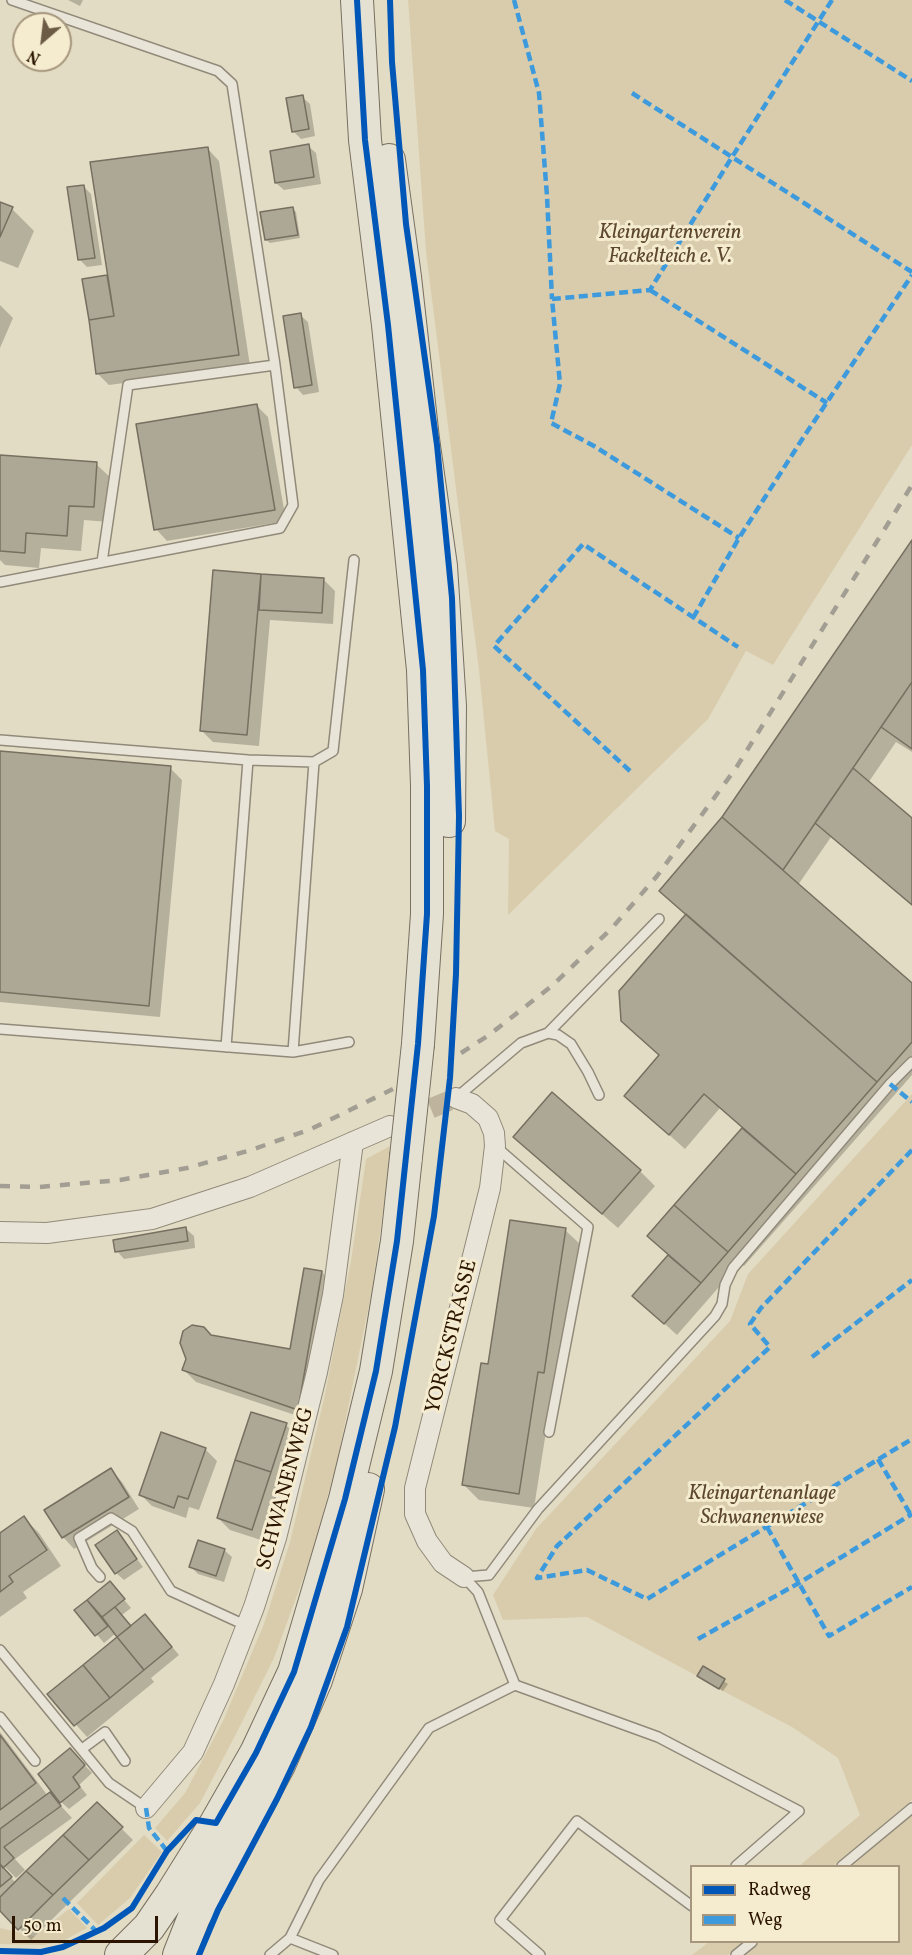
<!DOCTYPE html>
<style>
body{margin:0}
#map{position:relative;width:912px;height:1955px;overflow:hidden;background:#e3dcc4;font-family:Vollkorn,serif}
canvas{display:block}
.legend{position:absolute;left:690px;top:1865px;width:210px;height:78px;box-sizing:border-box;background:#f5ecd0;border:2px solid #a5967d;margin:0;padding:8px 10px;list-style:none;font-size:18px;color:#2c1500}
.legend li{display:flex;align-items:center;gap:12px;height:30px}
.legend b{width:30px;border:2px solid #a5967d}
.north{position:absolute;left:12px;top:12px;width:60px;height:60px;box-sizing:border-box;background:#f5ecd0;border:2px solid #a5967d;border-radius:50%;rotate:208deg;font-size:16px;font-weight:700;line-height:24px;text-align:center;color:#2c1500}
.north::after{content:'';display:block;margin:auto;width:21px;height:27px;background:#6c5b45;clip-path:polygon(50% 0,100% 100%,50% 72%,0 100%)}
.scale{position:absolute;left:12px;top:1916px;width:146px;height:27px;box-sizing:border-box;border:3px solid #2c1500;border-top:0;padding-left:8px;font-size:18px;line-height:21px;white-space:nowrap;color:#2c1500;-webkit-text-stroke:4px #f5ecd0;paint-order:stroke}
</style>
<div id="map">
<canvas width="912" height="1955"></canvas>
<ul class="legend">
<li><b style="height:8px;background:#0057b8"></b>Radweg</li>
<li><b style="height:8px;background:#3d9adc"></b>Weg</li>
</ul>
<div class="north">N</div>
<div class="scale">50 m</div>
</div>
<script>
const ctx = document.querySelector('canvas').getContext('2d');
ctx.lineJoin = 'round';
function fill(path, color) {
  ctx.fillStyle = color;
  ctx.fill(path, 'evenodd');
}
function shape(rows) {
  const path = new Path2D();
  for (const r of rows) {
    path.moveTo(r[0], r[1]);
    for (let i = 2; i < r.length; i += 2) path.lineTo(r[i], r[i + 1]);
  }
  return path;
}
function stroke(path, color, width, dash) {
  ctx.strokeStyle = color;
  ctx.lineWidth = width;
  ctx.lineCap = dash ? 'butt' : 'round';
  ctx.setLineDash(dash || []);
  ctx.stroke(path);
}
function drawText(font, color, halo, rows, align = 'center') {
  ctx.font = font + ' Vollkorn,serif';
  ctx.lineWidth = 6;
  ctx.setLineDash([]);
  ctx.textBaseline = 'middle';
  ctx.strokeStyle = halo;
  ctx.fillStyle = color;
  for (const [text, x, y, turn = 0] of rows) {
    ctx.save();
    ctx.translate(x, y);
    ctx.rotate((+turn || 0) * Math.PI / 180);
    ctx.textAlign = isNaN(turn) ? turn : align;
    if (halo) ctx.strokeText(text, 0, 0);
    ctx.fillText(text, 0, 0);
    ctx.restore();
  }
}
fill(shape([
 [408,0,912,0,912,445,773,665,746,651,708,719,508,915,509,839,495,831,479,670,426,252],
 [912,1094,912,1800,833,1866,799,1866,860,1815,838,1758,792,1727,719,1689,725,1679,703,1666,697,1676,587,1617,503,1620,493,1595,536,1529,730,1321,748,1274],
 [392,1145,372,1290,337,1462,310,1560,274,1658,238,1730,200,1803,167,1841,155,1828,185,1793,223,1721,264,1624,290,1542,324,1399,351,1261,366,1159],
 [912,1813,912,1955,743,1955,759,1942,898,1942,898,1866,848,1866],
 [144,1835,162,1852,130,1898,98,1925,77,1903],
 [69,1909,87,1928,61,1942,42,1945,0,1944,0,1928,35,1936],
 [709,1942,744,1942,728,1955,692,1955]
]), '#d8ccac');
fill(shape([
 [68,0,83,0,80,6],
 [302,97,310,104,315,136,301,139,293,131],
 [308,146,316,153,321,184,284,190,276,183],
 [208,149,219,161,250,366,109,385,98,374,90,320,107,277,110,280],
 [83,186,91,194,102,265,87,267,80,260],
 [0,203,12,209,34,231,18,268,0,261],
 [293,209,296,212,300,238,270,243,266,240],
 [0,305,13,318,0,348],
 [300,315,308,322,319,392,303,395,296,387],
 [256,405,268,417,286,521,167,541,156,529],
 [0,457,96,464,112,479,109,522,84,520,81,551,41,548,39,568,5,565,0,560],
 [912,543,912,752,896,742,868,783,912,820,912,905,831,837,798,885,912,985,912,1075,744,1266,740,1263,677,1335,634,1296,669,1256,649,1236,743,1129,720,1108,685,1149,626,1096,661,1056,687,915,661,890,724,817],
 [215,572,323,579,335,591,333,624,270,620,259,746,213,742,201,730],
 [0,752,170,768,182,780,160,1017,0,1002],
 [530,1152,640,1171,655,1186,618,1228],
 [186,1229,194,1236,195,1248,124,1259,117,1251],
 [565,1230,581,1245,559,1387,553,1387,534,1508,479,1500,464,1485,489,1366],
 [322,1272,333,1284,310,1420,196,1382,184,1370,211,1337,291,1351],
 [286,1425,297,1436,264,1541,230,1530,218,1518],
 [205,1449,217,1461,199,1510,189,1507,186,1518,152,1506,141,1495],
 [111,1470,122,1482,139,1509,74,1549,63,1537],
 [24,1518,39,1533,61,1566,23,1592,27,1598,0,1617,0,1535],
 [117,1532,143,1567,124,1580,116,1573],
 [224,1550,232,1557,224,1582,198,1574,191,1567],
 [110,1583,131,1608,122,1615,132,1627,153,1624,179,1655,151,1678,154,1682,87,1737,49,1694,119,1637,116,1633,104,1643,76,1610],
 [703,1668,728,1684,723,1691,699,1676],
 [0,1732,48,1796,50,1794,72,1818,15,1859,25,1870,16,1878,4,1866,2,1868,16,1883,97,1804,133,1840,31,1940,0,1909],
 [70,1750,92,1773,79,1785,87,1795,69,1809,61,1802]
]), '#0003');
const building = shape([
 [303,95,309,129,292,132,286,98,303,95],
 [309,144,314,177,275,183,270,151,309,144],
 [208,147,239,355,96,374,89,320,114,316,90,162,208,147],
 [84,185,95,258,78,260,67,187,84,185],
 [0,202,13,207,0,237,0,202],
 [293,207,298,235,265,240,260,212,293,207],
 [107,275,114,316,89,320,82,279,107,275],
 [301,313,312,385,294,388,283,316,301,313],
 [257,404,275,510,154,530,136,424,257,404],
 [0,455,97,462,94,507,69,506,67,536,26,533,25,553,0,551,0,455],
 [912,540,912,682,783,870,722,817,912,540],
 [213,570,261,574,247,735,200,731,213,570],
 [261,574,324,578,322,613,259,610,261,574],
 [912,682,912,749,881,727,912,682],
 [0,751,171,766,149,1006,0,992,0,751],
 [853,768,912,818,912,905,815,823,853,768],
 [722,817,912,983,912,1042,877,1082,659,891,722,817],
 [686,914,877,1082,796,1174,704,1094,669,1135,624,1096,659,1055,621,1021,619,991,686,914],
 [552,1092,641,1170,602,1214,513,1137,552,1092],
 [742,1128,796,1174,728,1252,674,1205,742,1128],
 [674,1205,728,1252,701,1283,647,1236,674,1205],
 [510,1220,566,1228,544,1373,538,1372,519,1494,462,1485,481,1363,488,1364,510,1220],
 [186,1227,188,1241,115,1252,113,1240,186,1227],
 [668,1255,701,1283,664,1324,632,1296,668,1255],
 [304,1268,322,1271,298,1410,182,1370,186,1359,180,1343,183,1331,192,1325,204,1327,211,1335,290,1349,304,1268],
 [251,1412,287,1423,271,1472,235,1460,251,1412],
 [161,1432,206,1448,188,1499,178,1496,174,1508,139,1495,161,1432],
 [235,1460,271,1472,252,1530,217,1518,235,1460],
 [111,1468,129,1497,62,1538,44,1510,111,1468],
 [24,1516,47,1550,9,1576,13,1582,0,1592,0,1533,24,1516],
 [117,1530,137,1559,115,1574,95,1545,117,1530],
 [198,1540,225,1549,216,1576,189,1567,198,1540],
 [110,1581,125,1599,102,1617,87,1600,110,1581],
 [87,1600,108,1626,95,1636,74,1610,87,1600],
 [115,1607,131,1626,117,1637,102,1617,115,1607],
 [145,1614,172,1647,144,1670,117,1637,145,1614],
 [117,1637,144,1670,110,1698,83,1665,117,1637],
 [83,1665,110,1698,74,1726,47,1694,83,1665],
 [703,1666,725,1679,719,1689,697,1676,703,1666],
 [0,1735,36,1783,0,1810,0,1735],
 [70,1748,85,1765,73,1777,80,1787,60,1803,38,1774,70,1748],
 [50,1792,61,1806,4,1847,14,1858,3,1868,0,1864,0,1829,50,1792],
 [97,1802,123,1827,89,1860,63,1835,97,1802],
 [63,1835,89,1860,53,1895,26,1871,63,1835],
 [0,1864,12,1877,0,1887,0,1864],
 [26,1871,53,1895,18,1930,0,1911,0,1897,26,1871]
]);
fill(building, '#ada796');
stroke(building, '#776f60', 1.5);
stroke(shape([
 [403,1120,456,1098]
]), '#beb49d', 20, [20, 10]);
const lane = shape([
 [102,562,128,385,275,365],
 [0,582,280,528,293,505,275,365,232,84,218,71,12,0],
 [0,740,248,760],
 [0,1029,293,1052,349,1042],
 [548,1033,659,919],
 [226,1047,248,760,314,762,333,751,354,560],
 [293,1052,314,762],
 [456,1098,521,1043,548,1033,558,1035,571,1044,588,1072,599,1095],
 [495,1146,588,1227,549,1432],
 [100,1577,92,1568,79,1538,111,1518,132,1531,171,1591,247,1626],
 [464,1577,489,1575,538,1509,715,1316,722,1304,725,1285,733,1268,890,1084,912,1062],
 [464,1577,478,1592,515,1685],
 [0,1650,109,1783,146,1808],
 [0,1717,35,1761],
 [82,1749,105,1732,125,1761],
 [842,1866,912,1808],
 [270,1955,290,1938],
 [333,1955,290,1938,319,1880,429,1728,515,1685,658,1737,799,1811,736,1866],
 [540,1955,500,1920,577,1821,692,1906],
 [736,1955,752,1942]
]);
const street = shape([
 [456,1098,472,1104,488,1118,494,1133,495,1146,490,1188,415,1488,415,1514,427,1541,443,1563,464,1577],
 [0,1232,47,1233,152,1219,250,1187,390,1126],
 [146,1808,193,1752,224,1684,254,1607,276,1538,317,1372,333,1295,353,1142]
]);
const primary = shape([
 [357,0,365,140,388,325,423,670,427,786,427,914,418,1044],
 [389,160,405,277,423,439,441,566,450,706,449,821],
 [121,1955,149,1927,171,1895,216,1823,256,1753,294,1672,345,1499,376,1371,397,1241,406,1157],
 [179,1955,194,1917,246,1826,279,1765,316,1680,346,1589,368,1489]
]);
stroke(lane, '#918a7a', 12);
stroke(street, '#918a7a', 22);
stroke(primary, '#776f60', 34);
stroke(lane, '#e8e4d8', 9);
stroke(street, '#e8e4d8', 20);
stroke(primary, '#e4e0d2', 32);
stroke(shape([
 [461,1053,489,1035,553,985,612,928,657,876,736,768,912,485],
 [0,1186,39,1187,120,1180,187,1168,251,1150,311,1129,393,1089]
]), '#a39e93', 4.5, [10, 10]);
const primaryBridge = shape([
 [406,1157,418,1044]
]);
stroke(primaryBridge, '#776f60', 34, []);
stroke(primaryBridge, '#e4e0d2', 32);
stroke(shape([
 [514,0,539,93,547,196,552,299],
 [785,0,912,81],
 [832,0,732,157,912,272],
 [632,93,732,157,650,290,552,299,560,384,551,423,594,446,739,538],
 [650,290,827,403],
 [693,618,739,538,801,441,912,275],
 [630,771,494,646,583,544,738,647],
 [890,1084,912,1102],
 [912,1150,761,1308,750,1324,770,1347,557,1546,537,1578,587,1570,647,1599,912,1439],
 [812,1357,912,1280],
 [878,1459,912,1517],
 [767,1527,829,1636,912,1587],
 [698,1639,799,1583,912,1514],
 [146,1808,149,1828,167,1851],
 [63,1898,97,1932]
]), '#3d9adc', 4.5, [9, 4.5]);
stroke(shape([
 [0,1951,41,1952,63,1947,104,1928,132,1908,167,1851,196,1820,216,1823,256,1753,294,1672,345,1499,376,1371,397,1241,418,1044,427,914,427,786,423,670,388,325,365,140,357,0],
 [199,1955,218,1910,277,1799,311,1727,347,1627,395,1427,434,1216,450,1078,456,974,459,816,452,598,437,445,406,224,392,62,390,0]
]), '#0057b8', 6);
drawText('italic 21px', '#5d482e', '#f5ecd0', [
 ["Kleingartenverein",670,234],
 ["Fackelteich e. V.",670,258],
 ["Kleingartenanlage",762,1495],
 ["Schwanenwiese",762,1519]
]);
drawText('21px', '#2c1500', '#f5ecd0', [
 ["YORCKSTRASSE",453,1337,-76],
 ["SCHWANENWEG",287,1489,-75]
]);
</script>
